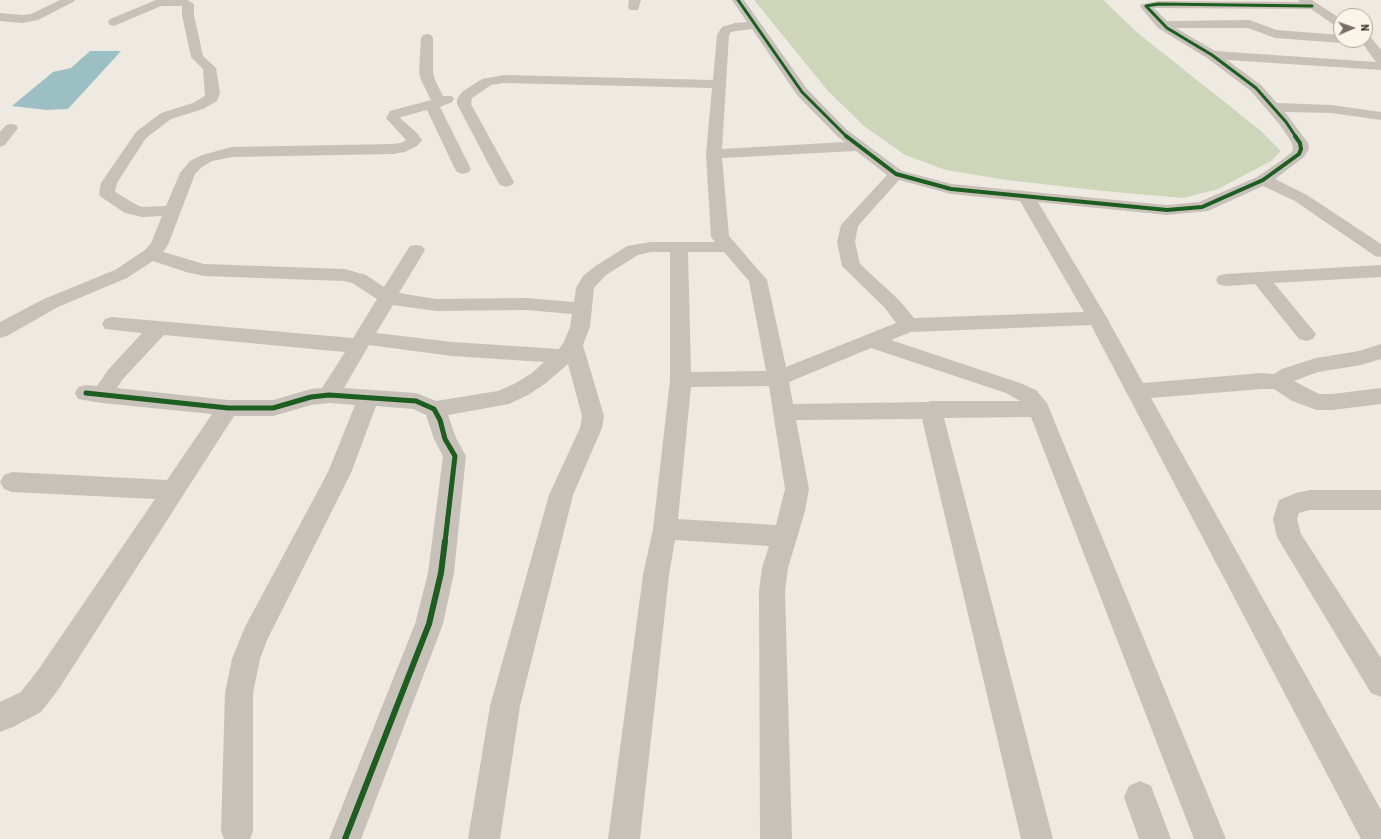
<!DOCTYPE html>
<style>
body{margin:0}
#map{position:relative;width:1381px;height:839px;overflow:hidden;background:#eeeae1;font-family:"Roboto Condensed",sans-serif}
canvas{display:block}
.north{position:absolute;left:1333px;top:8px;width:40px;height:40px;box-sizing:border-box;background:#fbf4e8;border:1px solid #ada59b;border-radius:50%;rotate:88deg;font-size:11px;font-weight:700;line-height:16px;text-align:center;color:#392e27}
.north::after{content:'';display:block;margin:auto;width:14px;height:18px;background:#787068;clip-path:polygon(50% 0,100% 100%,50% 72%,0 100%)}
</style>
<div id="map">
<canvas width="1381" height="839"></canvas>
<div class="north">N</div>
</div>
<script>
const ctx = document.querySelector('canvas').getContext('2d');
ctx.lineJoin = 'round';
function fill(path, color) {
  ctx.fillStyle = color;
  ctx.fill(path, 'evenodd');
}
function shape(rows) {
  const path = new Path2D();
  for (const r of rows) {
    path.moveTo(r[0], r[1]);
    for (let i = 2; i < r.length; i += 2) path.lineTo(r[i], r[i + 1]);
  }
  return path;
}
function stroke(path, color, width, dash) {
  ctx.strokeStyle = color;
  ctx.lineWidth = width;
  ctx.lineCap = dash ? 'butt' : 'round';
  ctx.setLineDash(dash || []);
  ctx.stroke(path);
}
fill(shape([
 [754,0,1103,0,1139,34,1261,131,1281,151,1271,161,1218,189,1183,198,1104,191,1006,180,946,170,905,155,864,126,828,91]
]), '#cdd6b9');
fill(shape([
 [90,51,121,51,68,109,47,110,12,106,53,72,71,68]
]), '#9bbfc2');
fill(shape([
 [60,0,75,0,73,2,38,20,23,23,0,21,0,13,23,15,31,14,60,0],
 [156,0,187,0,194,4,194,15,203,56,216,68,220,93,217,101,203,109,171,119,146,138,117,183,115,192,137,205,142,207,166,206,180,173,190,161,202,155,232,147,393,144,401,143,406,140,386,118,390,111,431,100,421,80,419,72,421,38,423,35,427,34,431,35,433,38,433,72,435,80,443,96,452,96,454,99,452,102,440,107,471,169,469,172,463,174,457,172,455,169,427,110,401,117,400,118,417,133,422,140,417,146,405,152,393,154,232,157,212,161,202,167,195,174,168,245,163,252,204,264,345,269,366,275,384,287,410,246,416,245,422,246,425,250,399,293,436,299,526,298,574,302,576,288,583,276,594,267,627,246,651,242,715,242,711,237,706,154,712,88,504,83,491,85,472,98,471,104,514,182,512,185,506,187,500,185,498,182,457,104,457,99,462,92,482,79,504,75,713,80,717,35,722,27,735,23,747,22,732,0,744,0,807,89,847,130,902,171,952,184,1167,205,1199,202,1257,177,1282,160,1292,152,1293,149,1292,143,1280,125,1251,91,1207,58,1158,28,1142,9,1140,6,1142,4,1158,1,1300,2,1298,0,1312,0,1341,19,1341,28,1337,27,1311,9,1154,8,1167,21,1249,20,1277,30,1341,35,1341,40,1347,40,1341,43,1275,38,1248,28,1176,28,1215,51,1376,62,1360,40,1365,40,1365,34,1369,35,1381,50,1381,70,1227,60,1261,85,1277,103,1331,105,1381,112,1381,120,1331,113,1285,112,1308,143,1309,149,1304,157,1275,179,1307,195,1381,244,1381,257,1375,256,1295,201,1263,186,1208,211,1167,215,1038,202,1107,318,1143,383,1262,373,1274,374,1282,369,1316,358,1359,351,1381,344,1381,359,1361,365,1318,372,1294,381,1319,394,1332,394,1381,388,1381,404,1332,410,1317,410,1292,401,1274,389,1262,389,1151,398,1381,810,1381,839,1361,839,1091,325,911,332,891,340,1020,383,1036,390,1047,403,1226,839,1194,839,1031,417,944,418,1053,839,1021,839,922,419,796,420,809,489,805,511,788,568,785,591,792,839,760,839,759,591,762,568,769,546,675,540,669,575,640,839,608,839,643,575,653,529,670,380,670,252,651,252,638,255,606,275,594,288,590,327,583,345,604,416,602,428,573,495,520,706,500,839,468,839,490,706,549,495,580,428,582,416,568,364,546,383,530,394,509,404,448,415,456,438,466,456,454,573,443,624,361,839,329,839,415,624,428,573,443,456,434,439,426,415,413,409,376,406,351,473,267,640,260,659,253,693,253,831,250,839,224,839,221,831,225,693,232,659,245,627,328,472,355,405,329,403,311,405,273,416,234,416,58,690,41,712,13,727,0,732,0,702,21,692,38,670,155,499,12,492,4,489,0,482,4,475,12,472,167,480,212,414,102,403,78,399,75,393,78,387,86,385,97,386,108,370,142,333,105,329,102,324,105,319,112,317,353,338,377,299,352,283,344,281,204,276,186,272,153,261,127,278,58,307,7,336,0,338,0,322,44,299,115,270,145,250,151,243,162,216,142,217,125,213,101,197,99,194,101,183,136,132,161,113,193,103,205,96,203,69,191,57,182,15,182,6,161,6,114,26,110,25,108,22,110,19,156,0],
 [752,29,797,95,837,136,845,142,722,149,729,35,731,32,737,31,752,29],
 [856,151,887,175,841,225,837,242,842,266,885,308,896,323,786,367,767,280,729,236,722,158,856,151],
 [899,180,951,194,1020,201,1084,312,914,318,899,300,860,264,855,242,858,226,899,180],
 [688,252,724,252,749,281,766,371,691,372,688,252],
 [393,305,436,311,526,310,572,314,570,327,564,342,559,349,452,342,376,333,393,305],
 [164,335,345,352,322,388,311,389,273,400,228,400,117,388,122,380,164,335],
 [369,345,452,356,544,362,532,373,514,384,498,391,436,401,416,393,344,388,369,345],
 [871,348,1006,393,1020,401,931,401,927,402,793,404,789,382,871,348],
 [769,386,785,489,776,525,678,519,691,387,769,386],
 [629,0,641,0,638,10,630,10,628,8,629,0],
 [11,124,16,125,18,128,5,145,0,147,0,132,6,125,11,124],
 [1381,265,1381,277,1274,283,1316,334,1313,339,1306,341,1299,339,1255,284,1225,286,1218,284,1216,280,1218,276,1225,274,1381,265],
 [1310,490,1381,490,1381,510,1310,510,1299,513,1297,519,1301,534,1381,658,1381,697,1371,693,1277,537,1273,519,1279,500,1296,493,1310,490],
 [1140,781,1151,786,1171,839,1139,839,1124,797,1129,786,1140,781]
]), '#c8c1b9');
stroke(shape([
 [738,0,802,92,847,137],
 [1296,137,1286,122,1256,88,1212,55,1167,28,1146,6,1158,4,1312,6]
]), '#1b5e20', 3);
stroke(shape([
 [846,136,896,174,951,189,1167,210,1202,207,1263,180,1299,154,1301,149,1300,143,1295,136]
]), '#1b5e20', 4);
stroke(shape([
 [86,393,228,408,273,408,311,397,329,395,416,401,434,409,440,420,445,439,455,456,445,542]
]), '#1b5e20', 5);
stroke(shape([
 [345,839,429,624,441,573,445,541]
]), '#1b5e20', 6);
</script>
